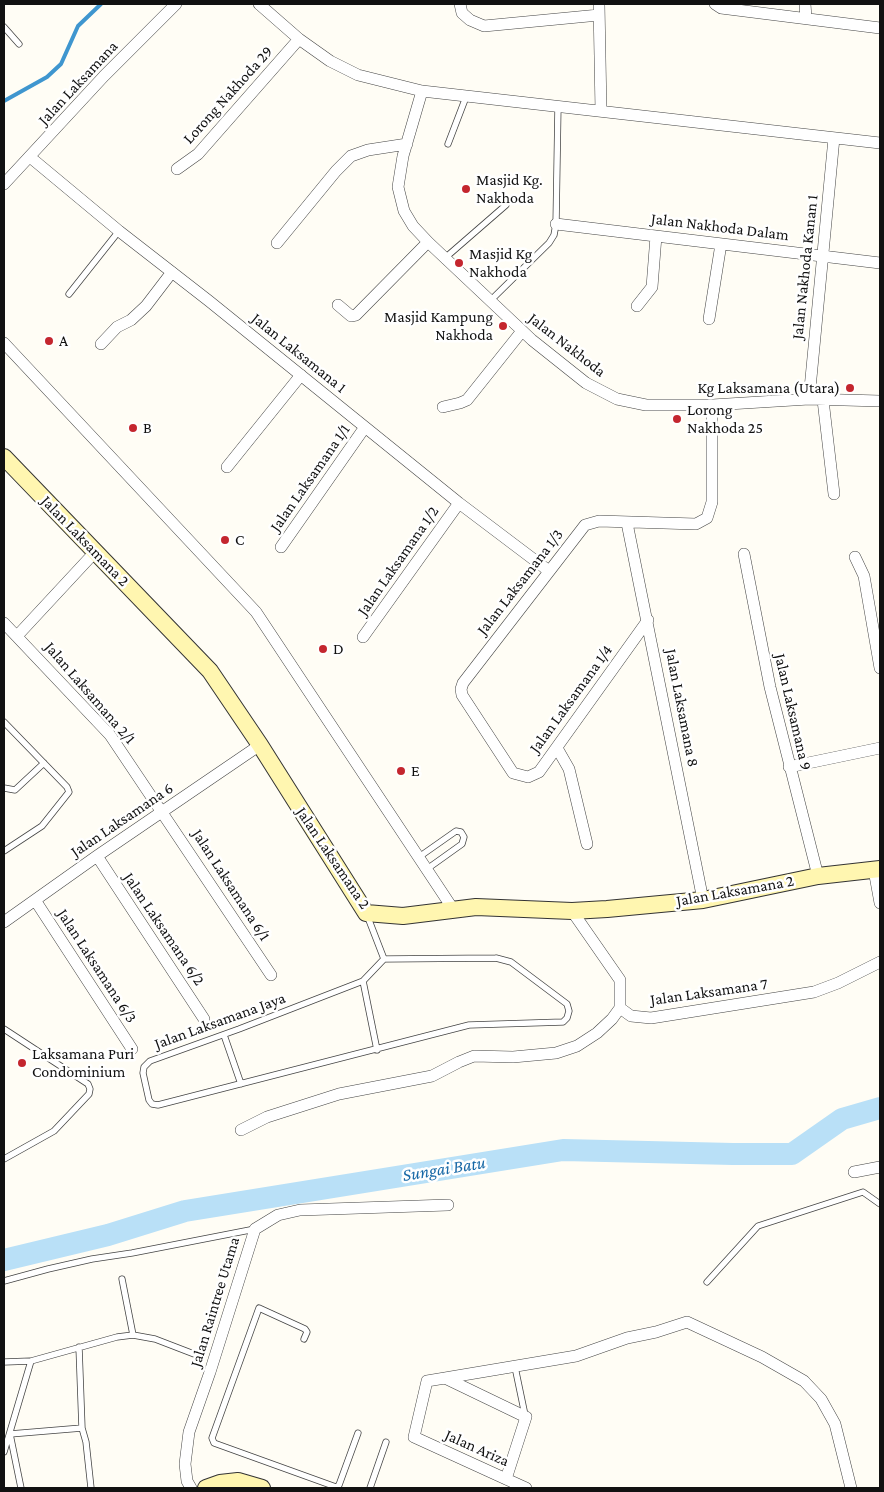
<!DOCTYPE html>
<style>
body{margin:0}
#map{position:relative;width:884px;height:1492px;overflow:hidden;background:#fffdf5;font-family:"Crimson Pro",serif}
canvas{display:block}
.frame{position:absolute;inset:0;border:5px solid #111;pointer-events:none}
</style>
<div id="map">
<canvas width="884" height="1492"></canvas>
<div class="frame"></div>
</div>
<script>
const ctx = document.querySelector('canvas').getContext('2d');
ctx.lineJoin = 'round';
function shape(rows) {
  const path = new Path2D();
  for (const r of rows) {
    path.moveTo(r[0], r[1]);
    for (let i = 2; i < r.length; i += 2) path.lineTo(r[i], r[i + 1]);
  }
  return path;
}
function stroke(path, color, width, dash) {
  ctx.strokeStyle = color;
  ctx.lineWidth = width;
  ctx.lineCap = dash ? 'butt' : 'round';
  ctx.setLineDash(dash || []);
  ctx.stroke(path);
}
function drawText(font, color, halo, rows, align = 'center') {
  ctx.font = font + ' "Crimson Pro",serif';
  ctx.lineWidth = 5;
  ctx.setLineDash([]);
  ctx.textBaseline = 'middle';
  ctx.strokeStyle = halo;
  ctx.fillStyle = color;
  for (const [text, x, y, turn = 0] of rows) {
    ctx.save();
    ctx.translate(x, y);
    ctx.rotate((+turn || 0) * Math.PI / 180);
    ctx.textAlign = isNaN(turn) ? turn : align;
    if (halo) ctx.strokeText(text, 0, 0);
    ctx.fillText(text, 0, 0);
    ctx.restore();
  }
}
stroke(shape([
 [4,101,47,77,61,64,78,26,101,4]
]), '#3f96cf', 4);
stroke(shape([
 [4,1260,108,1235,185,1211,563,1150,733,1154,792,1154,842,1119,880,1108]
]), '#b9e0f7', 22);
const lane = shape([
 [4,27,19,44],
 [448,144,466,97],
 [445,258,506,205],
 [69,294,119,231],
 [490,301,549,243,554,235,556,224,558,106],
 [4,722,67,787,69,792,42,826,4,851],
 [4,788,15,790,44,763],
 [419,857,456,831,461,832,464,837,462,844,427,869],
 [367,915,384,959],
 [496,958,511,962,567,1004,569,1011,567,1018,563,1022,469,1025,158,1105,152,1104,149,1100,143,1073,144,1067,150,1061,239,1029,363,981,384,959,496,958],
 [363,981,377,1050],
 [4,1029,88,1084,90,1089,89,1094,54,1131,4,1159],
 [224,1035,241,1084],
 [4,1281,48,1269,92,1259,132,1253,255,1229],
 [707,1282,758,1226,863,1192,880,1204],
 [133,1335,155,1339,194,1354],
 [304,1339,307,1332,305,1329,259,1308,212,1438,214,1443,336,1487,339,1485,358,1433],
 [79,1347,82,1428],
 [4,1362,31,1361],
 [515,1367,525,1415],
 [4,1452,31,1361,117,1337,133,1335,122,1279],
 [21,1488,10,1434,82,1428,86,1442,91,1488],
 [370,1488,386,1442]
]);
const street = shape([
 [259,4,299,39,330,61,358,75,422,91,880,143],
 [460,4,462,13,470,20,484,26,599,15],
 [599,4,601,111],
 [715,4,721,8,880,28],
 [805,4,806,18],
 [422,91,403,156,398,187,404,211,413,226,428,242,532,340,586,383,617,399,646,405,712,405,809,399,880,401],
 [30,157,119,231,209,301,459,503,549,571],
 [177,169,198,154,299,39],
 [4,184,104,76,176,4],
 [556,224,880,263],
 [277,243,336,171,351,156,368,150,407,144],
 [338,305,351,316,356,315,428,242],
 [637,306,652,287,656,236],
 [709,319,721,244],
 [4,343,256,612,453,909],
 [101,344,117,327,131,320,146,306,172,272],
 [809,399,834,138],
 [823,400,834,494],
 [443,407,460,403,467,400,522,331],
 [227,467,301,375],
 [627,523,703,900],
 [281,547,365,427],
 [744,554,770,687,818,876],
 [855,557,864,576,880,668],
 [648,620,539,772,528,777,513,773,462,695,461,689,463,683,585,525,599,521,696,524,707,518,712,502,712,405],
 [4,623,110,735,271,975],
 [17,636,95,552],
 [363,637,459,503],
 [557,748,569,769,587,844],
 [789,767,880,748],
 [97,856,204,1019],
 [874,870,880,903],
 [35,900,132,1049],
 [572,911,620,980,620,1008,631,1016,651,1018,814,992,838,983,880,962],
 [4,922,97,856,260,745],
 [241,1130,267,1117,339,1094,432,1076,459,1062,474,1056,513,1057,556,1053,577,1046,597,1033,612,1019,620,1008],
 [854,1172,880,1167],
 [445,1378,576,1356,627,1338,656,1332,687,1322,762,1357,804,1381,821,1399,835,1424,851,1488],
 [506,1479,526,1417,445,1378,427,1381,414,1437,506,1479,526,1488],
 [191,1488,187,1481,185,1464,189,1432,210,1372,255,1229,278,1215,300,1210,448,1205]
]);
const secondary = shape([
 [4,457,210,671,260,745,366,913,403,916,476,907,572,911,607,909,703,900,818,876,880,869],
 [206,1488,220,1483,238,1481,262,1488]
]);
stroke(lane, '#444', 7);
stroke(street, '#444', 12);
stroke(secondary, '#333', 18);
stroke(lane, '#fff', 5.5);
stroke(street, '#fff', 11);
stroke(secondary, '#fff6b0', 16);
for (const [x, y, r, color] of [
 [466,189,5,"#c4262e"],
 [459,263,5,"#c4262e"],
 [503,326,5,"#c4262e"],
 [49,341,5,"#c4262e"],
 [850,388,5,"#c4262e"],
 [677,419,5,"#c4262e"],
 [133,428,5,"#c4262e"],
 [225,540,5,"#c4262e"],
 [323,649,5,"#c4262e"],
 [401,771,5,"#c4262e"],
 [22,1063,5,"#c4262e"]
]) {
  const dot = new Path2D();
  dot.arc(x, y, r, 0, 2 * Math.PI);
  ctx.fillStyle = color;
  ctx.fill(dot);
  stroke(dot, '#fff', 2);
}
drawText('16px', '#111', '#fff', [
 ["Jalan Laksamana",78,83,-47],
 ["Lorong Nakhoda 29",228,95,-48],
 ["Jalan Nakhoda Dalam",720,227,7],
 ["Jalan Nakhoda Kanan 1",805,267,-84],
 ["Jalan Nakhoda",567,345,38],
 ["Jalan Laksamana 1",299,353,39],
 ["Jalan Laksamana 1/1",310,478,-55],
 ["Jalan Laksamana 2",85,541,46],
 ["Jalan Laksamana 1/2",398,561,-55],
 ["Jalan Laksamana 1/3",520,582,-52],
 ["Jalan Laksamana 2/1",90,693,49],
 ["Jalan Laksamana 1/4",571,699,-54],
 ["Jalan Laksamana 8",682,708,79],
 ["Jalan Laksamana 9",793,712,77],
 ["Jalan Laksamana 6",122,820,-34],
 ["Jalan Laksamana 2",333,858,56],
 ["Jalan Laksamana 6/1",231,885,57],
 ["Jalan Laksamana 2",735,891,-10],
 ["Jalan Laksamana 6/2",164,929,56],
 ["Jalan Laksamana 6/3",97,966,57],
 ["Jalan Laksamana 7",709,992,-8],
 ["Jalan Laksamana Jaya",220,1021,-20],
 ["Jalan Raintree Utama",215,1302,-73],
 ["Jalan Ariza",477,1448,24]
]);
drawText('16px', '#111', '#fff', [
 ["Masjid Kg.",476,180],
 ["Nakhoda",476,198],
 ["Masjid Kg",469,254],
 ["Nakhoda",469,272],
 ["Masjid Kampung",493,317,"right"],
 ["Nakhoda",493,335,"right"],
 ["A",59,341],
 ["Kg Laksamana (Utara)",840,388,"right"],
 ["Lorong",687,410],
 ["Nakhoda 25",687,428],
 ["B",143,428],
 ["C",235,540],
 ["D",333,649],
 ["E",411,771],
 ["Laksamana Puri",32,1054],
 ["Condominium",32,1072]
], 'left');
drawText('italic 18px', '#1768a6', '#fff', [
 ["Sungai Batu",444,1169,-9]
]);
</script>
